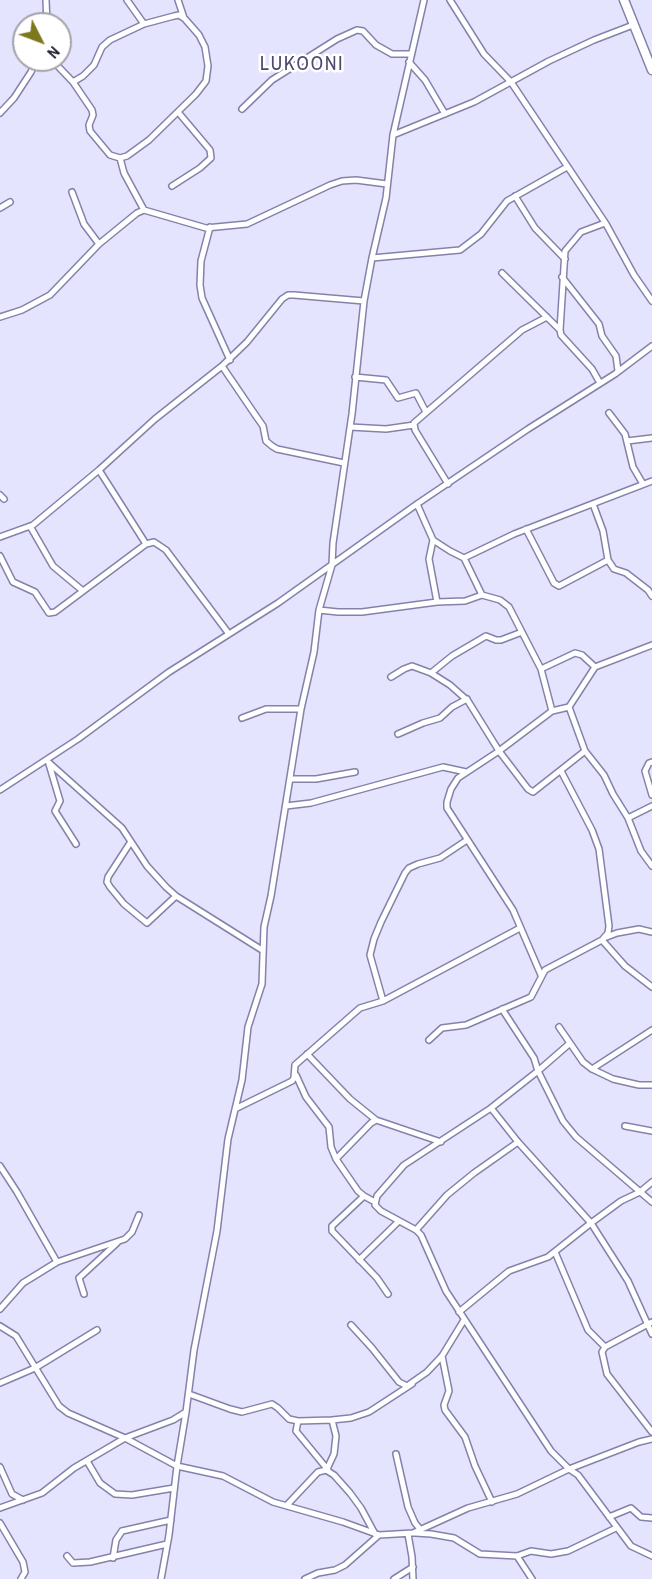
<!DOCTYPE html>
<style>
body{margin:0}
#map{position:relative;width:652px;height:1579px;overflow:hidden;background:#e5e4fe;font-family:"Archivo Narrow",sans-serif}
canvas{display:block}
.north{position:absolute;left:12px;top:12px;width:60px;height:60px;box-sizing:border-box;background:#fff;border:2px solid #a4a3aa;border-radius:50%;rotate:132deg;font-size:16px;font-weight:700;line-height:24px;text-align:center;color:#1b1a2a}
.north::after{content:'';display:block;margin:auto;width:21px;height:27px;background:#7c781d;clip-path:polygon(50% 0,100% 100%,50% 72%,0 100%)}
</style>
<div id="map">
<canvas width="652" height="1579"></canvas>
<div class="north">N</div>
</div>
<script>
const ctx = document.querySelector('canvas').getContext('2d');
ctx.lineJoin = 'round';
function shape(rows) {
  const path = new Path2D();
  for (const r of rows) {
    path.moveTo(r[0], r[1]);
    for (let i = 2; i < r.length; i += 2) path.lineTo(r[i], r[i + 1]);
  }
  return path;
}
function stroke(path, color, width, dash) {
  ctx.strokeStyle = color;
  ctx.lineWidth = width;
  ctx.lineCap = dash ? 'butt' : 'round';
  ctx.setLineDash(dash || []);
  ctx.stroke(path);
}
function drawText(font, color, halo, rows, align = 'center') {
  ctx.font = font + ' "Archivo Narrow",sans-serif';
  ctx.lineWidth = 5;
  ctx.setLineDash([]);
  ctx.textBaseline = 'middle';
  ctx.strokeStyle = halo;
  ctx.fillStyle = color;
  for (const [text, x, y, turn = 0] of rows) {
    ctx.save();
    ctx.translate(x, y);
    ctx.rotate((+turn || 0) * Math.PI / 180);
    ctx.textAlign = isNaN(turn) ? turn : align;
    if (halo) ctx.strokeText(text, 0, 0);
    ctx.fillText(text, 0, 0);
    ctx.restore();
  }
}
const minor = shape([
 [46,0,47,24],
 [127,0,144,24],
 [178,0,184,18],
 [450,0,484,54,511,82,606,224,634,275,652,301],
 [52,60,73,82,92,110,93,115,89,125,90,131,110,155,120,158,127,156,149,140,196,94,206,81,208,66,205,47,199,35,185,19,179,15,174,16,144,24,110,40,102,47,94,65,83,76,73,82],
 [409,62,425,80,445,114],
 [242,109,272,80,337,39,357,30,363,31,376,45,392,54,410,54],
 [0,113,14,98,31,72,36,60],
 [393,135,474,102,549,61,594,40,633,25],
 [120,158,124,173,144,210],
 [172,186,200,168,211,158,210,150,178,112],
 [72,192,84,224,99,244],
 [515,196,535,228,565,259],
 [0,208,10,202],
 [210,227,201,261,200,285,202,298,230,360],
 [372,258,460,250,481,234,507,201,567,167],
 [502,273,560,330],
 [562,277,599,324,602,336,616,356,618,371],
 [0,317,22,310,50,295,99,244,137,213,144,210,206,228,247,224,330,185,342,181,356,180,387,184],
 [222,366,256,416,263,426,266,441,272,446,277,449,344,463],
 [355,377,386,380,398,398,416,393,426,412],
 [600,383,592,369,561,335,560,330,565,251,581,232,605,223],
 [609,413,625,434,633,467,643,484],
 [350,427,386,429,414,425],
 [627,441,652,438],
 [99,470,146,544],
 [448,484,415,430,414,423,522,330,547,317],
 [0,495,4,499],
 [417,504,433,540,450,551,464,558,514,534,652,481],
 [593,504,603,531,608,560,614,569,626,573,648,590,652,596],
 [30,526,53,566,83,591],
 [526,529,554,583,559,586,608,560],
 [0,537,33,525,99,470,155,419,222,366,247,342,282,299,288,295,294,295,364,301],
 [433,540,429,559,437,602],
 [0,556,13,582,35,592,49,613,55,612,146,544,154,542,166,550,229,634],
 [464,558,482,595],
 [319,610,338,612,362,612,437,602,465,601,482,595,500,600,509,607,541,669,552,711],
 [652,645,595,667,569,707,585,751,604,775,613,794,628,818,641,851,652,866],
 [541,669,575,653,582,655,595,667],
 [431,673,452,656,486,636,496,640,501,640,522,632],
 [391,677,404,669,412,666,431,673,450,685,468,701,499,751,528,789,533,792,585,751],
 [242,718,266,709,301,709],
 [398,734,423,723,440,718,452,707,467,699],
 [46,760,122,828,147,866,166,887,176,896,262,950],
 [652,762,649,763,645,771,652,795],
 [49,764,60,801,55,811,76,844],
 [290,779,316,779,355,772],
 [0,790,78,739,169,672,278,603,417,504,528,429,615,374,652,346],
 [286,806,311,803,443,767,466,772],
 [628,818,652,806],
 [130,843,108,877,107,882,110,887,124,904,147,923,176,896],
 [604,938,617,933,639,929,652,932],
 [602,940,625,966,652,987],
 [541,975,513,910,447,808,447,802,451,789,458,778,499,751,552,711,569,707],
 [383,1001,370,955,374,939,381,922,405,873,409,868,418,864,440,858,467,840],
 [502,1009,534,1058,538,1071,563,1121,576,1137,652,1202],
 [559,1027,583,1062,592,1069,613,1079,639,1085,652,1085],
 [429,1040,442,1028,466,1025,531,997,545,970,602,940,608,933,609,926,599,849,592,830,561,771],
 [569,1044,538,1071,491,1108,404,1165,377,1196,375,1205,381,1211,416,1230,421,1235,446,1291,551,1451,569,1469,578,1475,631,1546,652,1556],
 [307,1054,350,1099,376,1120],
 [592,1069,652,1030],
 [296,1075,306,1097,329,1127,331,1147,336,1159,358,1191,364,1196,375,1202],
 [237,1108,292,1081,294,1078,295,1065,360,1008,383,1001,520,928],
 [491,1108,518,1142,591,1223,628,1281,652,1334],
 [625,1126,652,1131],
 [336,1159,371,1123,376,1120,441,1142],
 [0,1166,17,1192,57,1262],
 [364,1196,332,1226,332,1231,377,1278,388,1294],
 [416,1230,447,1195,474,1173,518,1142],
 [555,1252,588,1330,605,1347],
 [359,1260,399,1221],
 [84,1294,79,1278,117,1243],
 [0,1309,23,1283,57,1262,125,1239,132,1232,139,1215],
 [459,1312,509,1271,548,1257,591,1223,621,1201,640,1192,652,1182],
 [652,1322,605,1347,602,1352,607,1374,652,1432],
 [351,1325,372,1348,399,1382,407,1386,427,1372,442,1356,464,1320],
 [0,1326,16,1336,59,1406,68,1413,125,1438,177,1466,223,1476,273,1502,343,1522,379,1535,413,1533,468,1508,517,1494,569,1469,639,1442,652,1439],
 [442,1356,449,1391,444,1405,445,1410,465,1437,475,1466,492,1502],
 [0,1383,35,1368,97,1330],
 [189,1394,230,1409,242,1412,272,1404,278,1408,289,1419,298,1421,332,1420,351,1418,369,1412,412,1384],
 [298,1421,296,1431,328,1470],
 [396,1454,408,1507,415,1523,420,1529],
 [87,1461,100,1483,115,1494,132,1495,174,1488],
 [0,1467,12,1494,23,1500],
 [327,1469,334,1454,336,1436,332,1420],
 [287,1505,318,1472,326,1470,334,1475,350,1493,361,1508,375,1534],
 [0,1508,42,1493,74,1468,125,1438,173,1420,186,1412],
 [609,1517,631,1508,641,1517,652,1518],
 [0,1523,23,1562,25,1572,21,1579],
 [415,1533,431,1534,454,1538,480,1554,517,1556,531,1551,551,1554,568,1551,616,1528],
 [408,1534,412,1557,413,1579],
 [67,1556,73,1563,90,1562,167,1544],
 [517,1556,532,1579],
 [113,1558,116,1540,122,1531,171,1520],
 [161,1579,169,1535,177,1466,186,1412,194,1350,217,1231,228,1139,242,1080,248,1027,262,984,264,927,271,896,301,709,314,652,319,610,332,565,333,543,352,414,364,301,372,258,386,198,393,135,424,0],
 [305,1579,318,1573,335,1570,345,1565,379,1535],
 [394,1579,413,1567]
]);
const primary = shape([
 [624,0,652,70]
]);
stroke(minor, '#8482aa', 8);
stroke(primary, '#8482aa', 11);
stroke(minor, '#fff', 5);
stroke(primary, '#fff', 8);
ctx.letterSpacing = '1.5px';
drawText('20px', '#4d4a6e', '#fff', [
 ["LUKOONI",302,65]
]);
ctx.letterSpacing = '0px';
</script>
